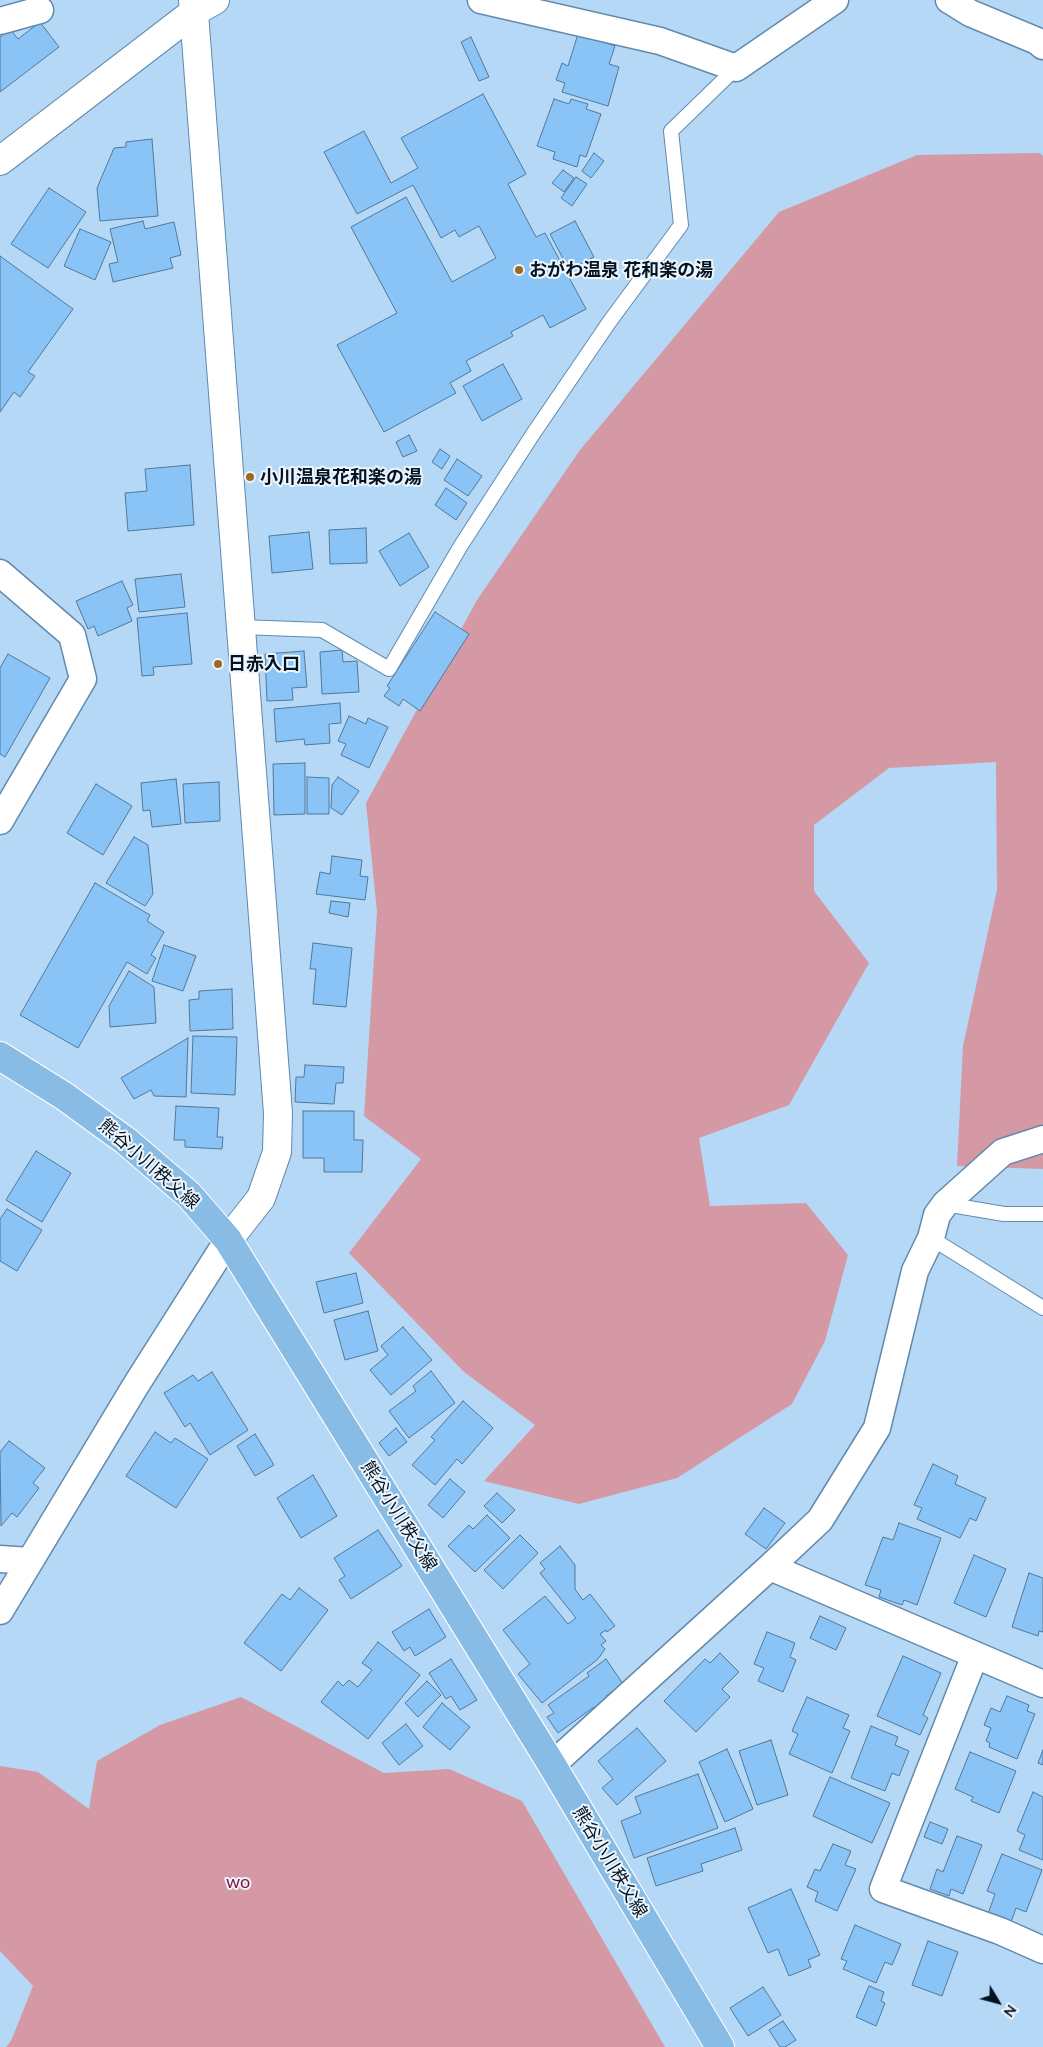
<!DOCTYPE html>
<meta charset="utf-8">
<style>
body{margin:0}
#map{position:relative;width:1043px;height:2047px;overflow:hidden;background:#b6d8f7;font-family:Lato,sans-serif}
canvas{display:block}
.north{position:absolute;left:973px;top:1977px;width:50px;height:50px;-webkit-text-stroke:4px #edf6fe;paint-order:stroke;rotate:127deg;font-size:14px;font-weight:700;line-height:20px;text-align:center;color:#041320}
.north::after{content:'';display:block;margin:auto;width:18px;height:22px;background:#041320;clip-path:polygon(50% 0,100% 100%,50% 72%,0 100%)}
</style>
<div id="map">
<canvas width="1043" height="2047"></canvas>
<div class="north">N</div>
</div>
<script>
const ctx = document.querySelector('canvas').getContext('2d');
ctx.lineJoin = 'round';
function fill(path, color) {
  ctx.fillStyle = color;
  ctx.fill(path, 'evenodd');
}
function shape(rows) {
  const path = new Path2D();
  for (const r of rows) {
    path.moveTo(r[0], r[1]);
    for (let i = 2; i < r.length; i += 2) path.lineTo(r[i], r[i + 1]);
  }
  return path;
}
function stroke(path, color, width, dash) {
  ctx.strokeStyle = color;
  ctx.lineWidth = width;
  ctx.lineCap = dash ? 'butt' : 'round';
  ctx.setLineDash(dash || []);
  ctx.stroke(path);
}
function drawText(font, color, halo, rows, align = 'center') {
  ctx.font = font + ' Lato,"Noto Sans JP",sans-serif';
  ctx.lineWidth = 4;
  ctx.setLineDash([]);
  ctx.textBaseline = 'middle';
  ctx.strokeStyle = halo;
  ctx.fillStyle = color;
  for (const [text, x, y, turn = 0] of rows) {
    ctx.save();
    ctx.translate(x, y);
    ctx.rotate((+turn || 0) * Math.PI / 180);
    ctx.textAlign = isNaN(turn) ? turn : align;
    if (halo) ctx.strokeText(text, 0, 0);
    ctx.fillText(text, 0, 0);
    ctx.restore();
  }
}
fill(shape([
 [1040,153,1043,156,1043,1169,957,1166,963,1046,997,890,996,762,889,768,814,825,814,891,869,963,789,1105,699,1138,710,1206,806,1203,848,1255,825,1341,792,1404,677,1478,579,1504,484,1481,535,1425,464,1372,349,1253,421,1159,364,1116,377,912,366,803,477,600,580,450,779,212,917,155],
 [241,1697,384,1773,449,1769,522,1801,665,2047,6,2047,11,2041,33,1986,0,1951,0,1766,38,1772,89,1809,97,1761,160,1725]
]), '#d598a5');
const building = shape([
 [40,22,59,47,0,92,0,37,10,29,18,39,40,22],
 [578,34,615,46,609,64,619,67,608,106,562,92,565,83,556,80,562,63,568,66,578,34],
 [471,37,489,77,479,81,461,42,471,37],
 [483,94,526,174,508,184,536,237,545,233,586,309,550,328,543,315,511,332,513,336,466,361,471,371,450,383,456,393,384,432,337,345,397,313,351,227,406,197,452,282,496,258,479,226,459,237,455,230,441,238,413,185,357,214,324,152,364,131,391,183,418,168,401,138,483,94],
 [554,99,569,104,571,99,588,104,586,109,601,114,586,157,580,155,577,167,553,159,555,152,537,146,554,99],
 [152,139,158,216,100,221,97,188,114,148,126,147,126,142,152,139],
 [594,153,604,161,591,178,582,171,594,153],
 [563,170,574,178,564,192,552,183,563,170],
 [576,177,587,184,572,206,561,198,576,177],
 [49,188,86,212,48,268,11,244,49,188],
 [143,221,145,229,174,222,181,255,170,258,173,268,113,282,109,264,118,262,110,229,143,221],
 [575,221,594,257,569,270,550,234,575,221],
 [80,229,111,242,95,280,64,266,80,229],
 [0,256,73,309,28,372,35,376,20,397,14,392,0,412,0,256],
 [503,364,522,399,482,421,463,386,503,364],
 [409,435,417,451,403,457,396,442,409,435],
 [440,449,450,456,442,469,432,462,440,449],
 [457,459,482,476,468,496,444,480,457,459],
 [190,465,194,525,128,531,125,493,147,491,145,469,190,465],
 [446,488,467,503,456,520,435,505,446,488],
 [366,528,367,563,330,564,329,530,366,528],
 [309,532,313,569,272,573,269,536,309,532],
 [409,533,429,567,400,586,379,551,409,533],
 [181,574,185,607,139,612,135,579,181,574],
 [122,581,133,605,127,608,132,621,98,636,94,626,88,629,76,601,122,581],
 [435,612,469,634,420,711,403,699,399,706,384,696,390,688,387,686,435,612],
 [187,613,192,664,153,667,154,675,142,676,137,618,187,613],
 [342,650,343,662,357,661,359,692,322,694,320,652,342,650],
 [304,651,307,687,292,688,293,700,267,701,265,654,304,651],
 [8,654,50,678,5,757,0,754,0,668,8,654],
 [340,703,341,723,329,724,330,743,305,745,304,739,276,742,274,709,340,703],
 [349,716,366,724,368,718,388,727,369,768,341,755,346,744,338,741,349,716],
 [305,763,305,814,274,815,273,764,305,763],
 [307,777,329,778,329,814,307,814,307,777],
 [338,777,359,791,342,815,331,808,332,785,338,777],
 [176,779,181,824,152,827,150,810,143,811,141,783,176,779],
 [219,782,220,821,185,823,183,784,219,782],
 [96,784,132,806,103,855,67,833,96,784],
 [134,837,148,845,153,894,145,906,106,883,134,837],
 [332,856,362,860,360,876,368,877,365,900,316,894,320,872,330,874,332,856],
 [95,883,150,915,147,921,164,932,151,955,156,958,147,974,127,962,78,1048,20,1015,95,883],
 [331,901,350,903,348,917,329,913,331,901],
 [313,943,352,948,346,1007,313,1004,316,969,310,969,313,943],
 [164,945,196,956,183,991,152,981,164,945],
 [129,971,154,987,156,1023,110,1027,109,1006,129,971],
 [232,989,233,1029,190,1031,189,1000,199,999,199,991,232,989],
 [193,1036,237,1037,235,1095,191,1093,193,1036],
 [188,1038,186,1097,154,1096,151,1090,134,1099,121,1078,188,1038],
 [305,1065,344,1067,343,1083,336,1083,334,1104,295,1102,296,1077,304,1077,305,1065],
 [176,1106,219,1108,217,1137,223,1137,222,1149,185,1147,185,1140,174,1140,176,1106],
 [303,1111,354,1111,354,1140,363,1140,362,1172,324,1172,324,1158,303,1158,303,1111],
 [36,1151,71,1173,42,1222,6,1200,36,1151],
 [7,1209,42,1230,17,1271,0,1261,0,1219,7,1209],
 [356,1273,363,1303,324,1313,316,1282,356,1273],
 [368,1311,378,1351,345,1360,334,1320,368,1311],
 [403,1327,432,1360,391,1395,370,1370,388,1355,381,1346,403,1327],
 [431,1371,455,1403,409,1438,389,1411,416,1391,413,1386,431,1371],
 [212,1372,248,1430,210,1455,190,1423,185,1427,164,1393,193,1375,198,1381,212,1372],
 [463,1401,493,1428,462,1464,457,1459,435,1485,412,1465,435,1440,431,1437,463,1401],
 [396,1428,407,1442,389,1456,379,1443,396,1428],
 [155,1432,171,1443,175,1438,208,1459,176,1508,126,1476,155,1432],
 [255,1434,274,1465,255,1476,237,1446,255,1434],
 [9,1441,45,1468,33,1483,39,1488,17,1517,12,1513,1,1526,0,1452,9,1441],
 [933,1464,958,1476,955,1484,986,1498,976,1521,970,1518,960,1538,917,1519,922,1508,914,1505,933,1464],
 [313,1475,337,1516,301,1538,277,1498,313,1475],
 [450,1479,465,1492,443,1518,428,1505,450,1479],
 [497,1493,515,1510,502,1523,484,1506,497,1493],
 [764,1508,785,1523,766,1549,745,1534,764,1508],
 [487,1515,510,1538,475,1572,448,1546,469,1525,473,1529,487,1515],
 [899,1523,941,1538,917,1605,904,1600,902,1605,879,1597,881,1590,865,1585,883,1537,893,1540,899,1523],
 [378,1530,402,1566,351,1599,339,1580,345,1576,334,1558,378,1530],
 [520,1535,538,1553,503,1589,484,1570,520,1535],
 [560,1546,575,1565,575,1589,583,1600,590,1594,615,1626,607,1632,606,1630,600,1634,606,1641,601,1645,605,1649,598,1659,542,1703,518,1674,530,1664,503,1630,545,1596,568,1624,576,1618,540,1573,545,1569,540,1563,560,1546],
 [974,1555,1006,1569,986,1617,954,1603,974,1555],
 [1029,1573,1043,1578,1043,1632,1039,1631,1038,1636,1012,1627,1029,1573],
 [299,1588,328,1610,281,1671,244,1643,282,1594,290,1600,299,1588],
 [429,1609,446,1637,415,1656,410,1647,404,1651,392,1632,429,1609],
 [820,1616,846,1628,836,1650,810,1638,820,1616],
 [767,1632,795,1643,790,1657,796,1660,783,1692,758,1681,764,1668,754,1664,767,1632],
 [378,1642,420,1675,368,1739,321,1702,338,1681,343,1686,349,1680,358,1687,372,1670,362,1663,378,1642],
 [720,1653,739,1672,722,1689,730,1697,696,1732,664,1701,705,1659,710,1663,720,1653],
 [903,1656,941,1673,923,1715,928,1718,920,1735,877,1716,903,1656],
 [451,1659,477,1700,460,1710,451,1696,446,1699,429,1673,451,1659],
 [606,1659,623,1684,606,1696,610,1701,596,1710,594,1707,558,1733,547,1717,554,1713,548,1705,589,1676,587,1673,606,1659],
 [427,1681,441,1695,418,1717,405,1703,427,1681],
 [1007,1696,1029,1705,1027,1711,1035,1714,1017,1759,989,1747,990,1743,986,1741,991,1728,984,1725,991,1708,1000,1712,1007,1696],
 [807,1697,849,1715,843,1728,850,1731,832,1773,789,1754,798,1734,792,1731,807,1697],
 [442,1703,470,1727,450,1750,423,1727,442,1703],
 [406,1724,423,1746,399,1765,382,1743,406,1724],
 [871,1726,898,1737,895,1745,909,1751,899,1776,892,1773,885,1791,851,1778,871,1726],
 [637,1728,666,1761,617,1805,602,1788,613,1779,598,1761,637,1728],
 [771,1740,788,1795,757,1805,739,1751,771,1740],
 [727,1749,753,1809,725,1822,699,1762,727,1749],
 [1043,1750,1043,1765,1038,1763,1043,1750],
 [970,1752,1016,1771,999,1813,971,1801,973,1797,955,1789,970,1752],
 [698,1774,718,1828,634,1858,621,1821,641,1813,635,1797,698,1774],
 [830,1777,890,1803,872,1843,813,1816,830,1777],
 [1033,1792,1043,1797,1043,1860,1019,1850,1025,1835,1017,1831,1033,1792],
 [930,1822,948,1829,942,1844,924,1837,930,1822],
 [735,1828,742,1850,701,1864,703,1871,656,1886,647,1858,735,1828],
 [957,1836,982,1845,963,1894,951,1889,949,1896,930,1889,937,1869,943,1872,957,1836],
 [833,1844,851,1851,845,1865,856,1869,837,1911,815,1901,818,1892,807,1887,815,1869,820,1871,833,1844],
 [1002,1854,1042,1870,1026,1912,1016,1908,1011,1922,988,1914,995,1894,987,1891,1002,1854],
 [791,1889,820,1955,808,1960,811,1967,789,1976,778,1949,768,1953,748,1908,791,1889],
 [855,1925,901,1944,892,1965,885,1962,876,1983,843,1969,847,1961,841,1959,855,1925],
 [928,1941,958,1952,942,1996,912,1985,928,1941],
 [869,1986,884,1992,881,2001,885,2003,876,2026,856,2017,869,1986],
 [763,1987,781,2015,748,2036,730,2008,763,1987],
 [783,2021,796,2040,785,2047,780,2047,769,2030,783,2021]
]);
fill(building, '#8ac4f7');
stroke(building, '#50789a', 1);
const service = shape([
 [240,627,322,630,389,669,460,547,533,434,610,321,681,225,671,131,736,68],
 [945,1204,1004,1214,1043,1214],
 [931,1238,1043,1308]
]);
const minor = shape([
 [481,0,660,41,736,68,835,0],
 [949,0,970,13,1037,41,1043,46],
 [0,21,40,10],
 [0,573,72,635,83,679,0,821],
 [0,1559,30,1561],
 [770,1567,1043,1684],
 [0,1611,136,1385,228,1240],
 [975,1655,883,1889,1000,1931,1043,1950],
 [552,1765,770,1567,820,1520,877,1428,915,1271,931,1238,937,1215,945,1204,1003,1152,1043,1139]
]);
const tertiary = shape([
 [193,0,278,1113,277,1152,261,1198,228,1240],
 [0,161,194,12,215,0]
]);
const primary = shape([
 [0,1056,64,1096,126,1141,189,1195,228,1240,552,1765,720,2047]
]);
stroke(service, '#618aad', 16);
stroke(minor, '#618aad', 29);
stroke(tertiary, '#618aad', 30);
stroke(primary, '#fff', 30);
stroke(service, '#fff', 14);
stroke(minor, '#fff', 26);
stroke(tertiary, '#fff', 28);
stroke(primary, '#88bce5', 28);
for (const [x, y, r, color] of [
 [519,270,5,"#9f6624"],
 [250,477,5,"#9f6624"],
 [218,664,5,"#9f6624"]
]) {
  const dot = new Path2D();
  dot.arc(x, y, r, 0, 2 * Math.PI);
  ctx.fillStyle = color;
  ctx.fill(dot);
  stroke(dot, '#edf6fe', 2);
}
drawText('bold 18px', '#041320', '#edf6fe', [
 ["おがわ温泉 花和楽の湯",529,270],
 ["小川温泉花和楽の湯",260,477],
 ["日赤入口",228,664]
], 'left');
drawText('18px', '#041320', '#edf6fe', [
 ["熊谷小川秩父線",149,1164,41],
 ["熊谷小川秩父線",399,1516,58],
 ["熊谷小川秩父線",610,1862,59]
]);
drawText('18px', '#85143e', '#edf6fe', [
 ["wo",238,1882]
]);
</script>
